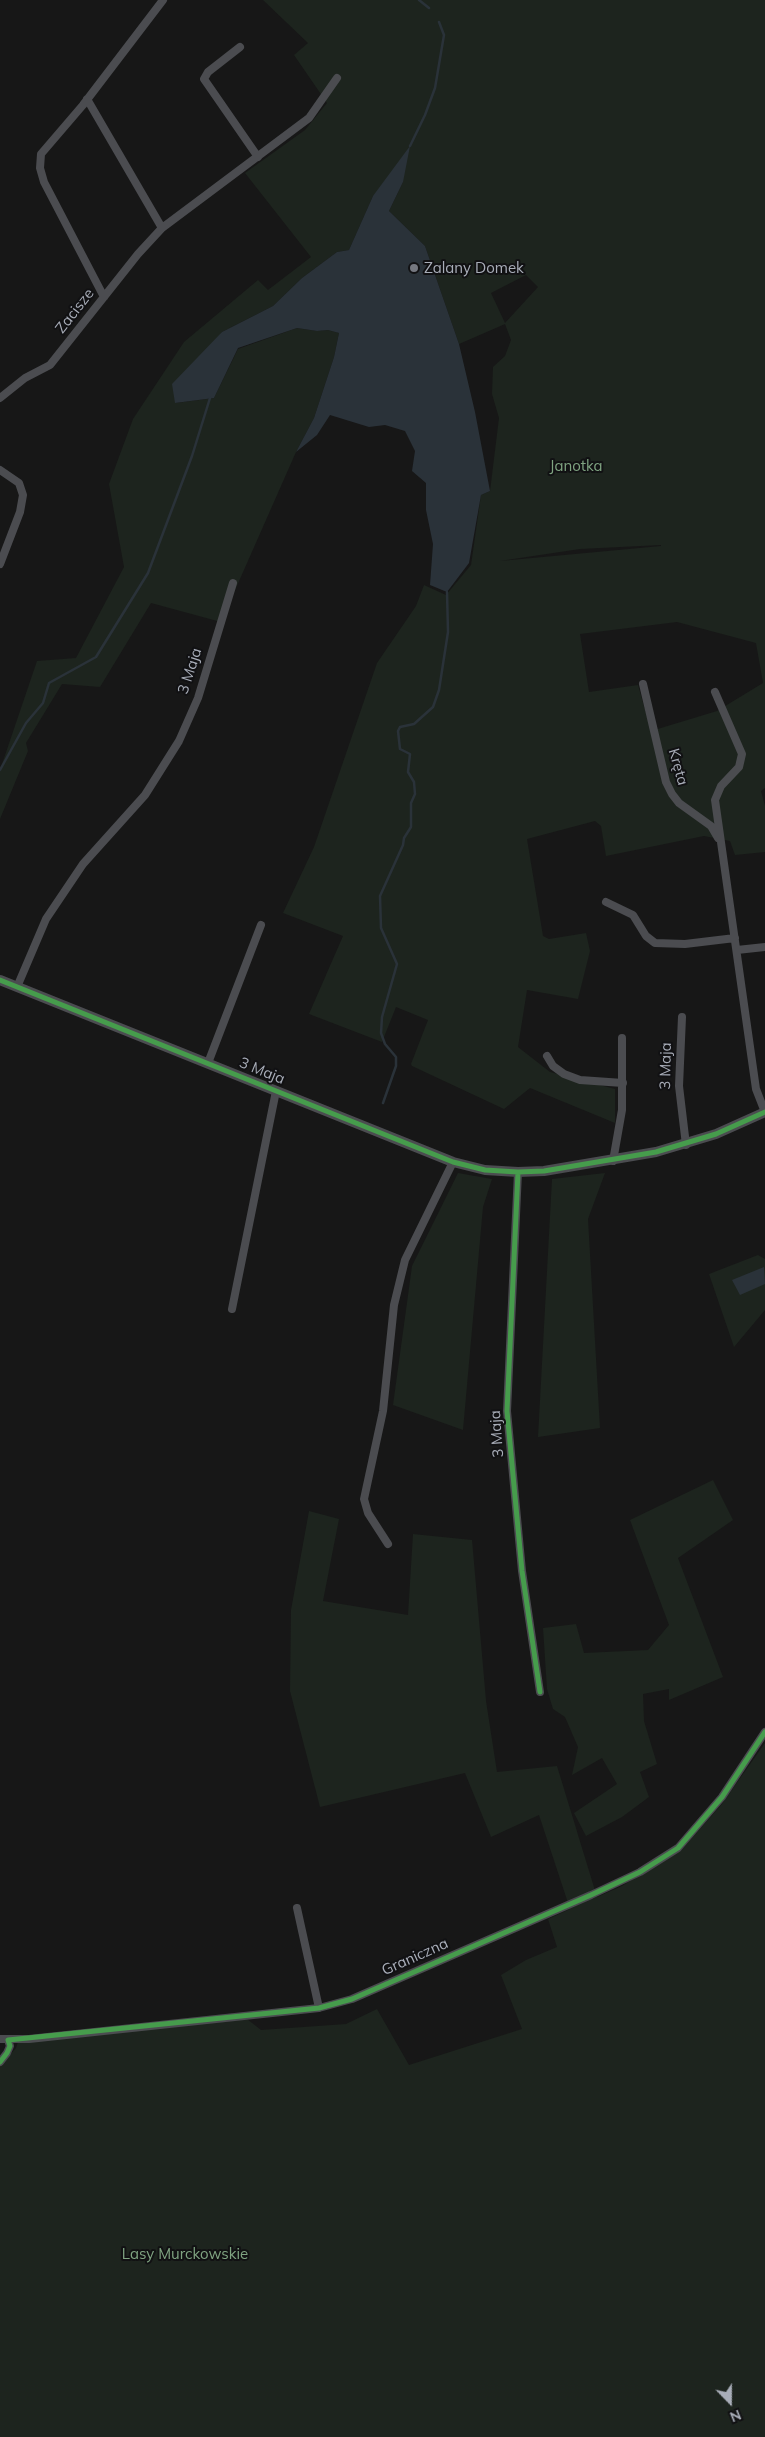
<!DOCTYPE html>
<meta charset="utf-8">
<style>
body{margin:0}
#map{position:relative;width:765px;height:2437px;overflow:hidden;background:#171717;font-family:Mulish,sans-serif}
canvas{display:block}
.north{position:absolute;left:705px;top:2377px;width:50px;height:50px;-webkit-text-stroke:4px #111113;paint-order:stroke;rotate:158deg;font-size:14px;font-weight:700;line-height:20px;text-align:center;color:#a8adb8}
.north::after{content:'';display:block;margin:auto;width:18px;height:22px;background:#a8adb8;clip-path:polygon(50% 0,100% 100%,50% 72%,0 100%)}
</style>
<div id="map">
<canvas width="765" height="2437"></canvas>
<div class="north">N</div>
</div>
<script>
const ctx = document.querySelector('canvas').getContext('2d');
ctx.lineJoin = 'round';
function fill(path, color) {
  ctx.fillStyle = color;
  ctx.fill(path, 'evenodd');
}
function shape(rows) {
  const path = new Path2D();
  for (const r of rows) {
    path.moveTo(r[0], r[1]);
    for (let i = 2; i < r.length; i += 2) path.lineTo(r[i], r[i + 1]);
  }
  return path;
}
function stroke(path, color, width, dash) {
  ctx.strokeStyle = color;
  ctx.lineWidth = width;
  ctx.lineCap = dash ? 'butt' : 'round';
  ctx.setLineDash(dash || []);
  ctx.stroke(path);
}
function drawText(font, color, halo, rows, align = 'center') {
  ctx.font = font + ' Mulish,sans-serif';
  ctx.lineWidth = 4;
  ctx.setLineDash([]);
  ctx.textBaseline = 'middle';
  ctx.strokeStyle = halo;
  ctx.fillStyle = color;
  for (const [text, x, y, turn = 0] of rows) {
    ctx.save();
    ctx.translate(x, y);
    ctx.rotate((+turn || 0) * Math.PI / 180);
    ctx.textAlign = isNaN(turn) ? turn : align;
    if (halo) ctx.strokeText(text, 0, 0);
    ctx.fillText(text, 0, 0);
    ctx.restore();
  }
}
fill(shape([
 [263,0,765,0,765,788,761,791,765,806,765,852,735,855,730,841,704,836,606,856,601,826,595,821,527,839,543,936,549,939,586,933,590,951,578,999,527,990,518,1047,550,1072,615,1089,615,1123,530,1088,504,1109,412,1066,411,1064,428,1020,396,1007,382,1042,309,1014,343,936,283,913,314,847,377,663,416,606,424,585,446,595,471,565,481,495,490,491,499,418,492,394,493,367,505,356,511,340,505,324,459,344,425,246,389,211,403,182,373,196,349,250,337,252,302,278,273,306,222,332,176,403,214,398,238,349,297,328,317,331,328,330,339,333,334,357,314,418,296,452,221,622,151,603,100,687,62,684,26,743,28,751,0,819,0,770,37,661,76,658,124,567,109,484,133,419,184,342,258,280,268,290,311,257,245,173,305,130,327,103,294,55,308,43],
 [526,275,538,287,505,323,491,293],
 [661,545,661,546,500,561,580,549],
 [677,622,756,643,763,683,717,711,651,731,638,685,589,692,580,634],
 [458,1173,492,1179,483,1207,463,1430,393,1405,412,1266],
 [605,1173,588,1219,600,1428,538,1437,552,1179],
 [758,1255,765,1259,765,1310,734,1347,709,1274],
 [713,1480,733,1520,678,1558,723,1677,669,1700,669,1689,643,1694,644,1721,657,1764,640,1772,649,1797,622,1817,586,1836,574,1813,617,1784,602,1758,572,1775,578,1747,565,1717,553,1709,547,1689,543,1628,576,1624,584,1653,648,1650,669,1625,630,1520],
 [309,1511,339,1519,323,1601,408,1615,413,1534,472,1540,486,1701,497,1772,557,1766,597,1897,622,1886,683,1848,721,1805,765,1743,765,2437,0,2437,0,2066,16,2048,18,2042,247,2019,261,2030,346,2024,377,2009,409,2065,522,2029,501,1975,526,1960,557,1947,548,1919,570,1909,539,1815,491,1837,465,1773,320,1807,290,1691,291,1610]
]), '#1d241e');
fill(shape([
 [410,146,403,182,389,211,425,246,459,344,475,412,490,491,481,495,469,563,447,592,430,585,433,544,426,510,426,483,412,471,415,451,405,431,385,425,369,427,330,415,317,435,296,452,314,418,334,357,339,333,328,330,317,331,297,328,238,348,214,398,175,403,172,384,222,332,273,306,302,278,337,252,349,250,373,196],
 [764,1267,765,1284,740,1295,732,1280]
]), '#2a3239');
stroke(shape([
 [419,0,429,8],
 [410,146,425,115,435,88,444,35,439,22],
 [0,770,26,723,43,703,49,683,96,657,148,573,192,456,210,398],
 [383,1103,396,1066,396,1057,385,1044,381,1033,382,1017,397,964,381,928,380,896,403,845,404,838,411,827,411,803,415,794,414,782,408,772,410,754,400,749,398,731,400,727,414,724,433,707,439,690,448,632,447,592]
]), '#2a3239', 2.5);
stroke(shape([
 [240,47,208,72,204,79,258,157],
 [87,99,162,228],
 [104,297,44,182,40,168,41,154,83,105,163,0],
 [0,398,25,378,50,365,138,254,162,228,309,118,337,78],
 [0,470,19,483,23,495,20,512,0,564],
 [643,684,666,782,672,794,679,803,711,826,718,838],
 [715,692,742,754,739,767,721,786,715,800,756,1089,765,1112],
 [606,902,633,915,646,936,655,943,685,944,735,938],
 [737,950,765,947],
 [17,987,46,919,83,864,145,795,179,741,198,698,233,583],
 [682,1017,679,1086,686,1145],
 [547,1056,553,1066,564,1074,580,1080,623,1083],
 [208,1063,261,925],
 [613,1161,622,1110,622,1038],
 [518,1172,507,1411,522,1571,540,1692],
 [232,1309,276,1091],
 [388,1544,368,1513,364,1499,383,1411,394,1305,405,1260,453,1162],
 [297,1908,319,2008],
 [0,2039,29,2039,319,2008,352,1999,591,1895,640,1872,678,1848,722,1797,765,1732],
 [0,2062,7,2053,10,2046,8,2040]
]), '#4b4c50', 8);
stroke(shape([
 [0,980,453,1162,485,1170,518,1172,544,1171,656,1152,716,1134,765,1112]
]), '#4b4c50', 10);
stroke(shape([
 [0,980,453,1162,485,1170,518,1172,544,1171,656,1152,716,1134,765,1112],
 [518,1172,507,1411,522,1571,540,1692],
 [0,2062,7,2053,10,2046,8,2040,319,2008,352,1999,591,1895,640,1872,678,1848,722,1797,765,1732]
]), '#469c4c', 5);
for (const [x, y, r, color] of [
 [414,268,5,"#757880"]
]) {
  const dot = new Path2D();
  dot.arc(x, y, r, 0, 2 * Math.PI);
  ctx.fillStyle = color;
  ctx.fill(dot);
  stroke(dot, '#111113', 2);
}
drawText('15px', '#a8adb8', '#111113', [
 ["Zalany Domek",424,268]
], 'left');
drawText('15px', '#a8adb8', '#111113', [
 ["Zacisze",75,311,-52],
 ["3 Maja",190,671,-72],
 ["Kręta",678,767,74],
 ["3 Maja",666,1066,-89],
 ["3 Maja",262,1071,22],
 ["3 Maja",497,1434,-94],
 ["Graniczna",415,1957,-24]
]);
drawText('15px', '#7fa381', '#111113', [
 ["Janotka",576,466],
 ["Lasy Murckowskie",185,2254]
]);
</script>
